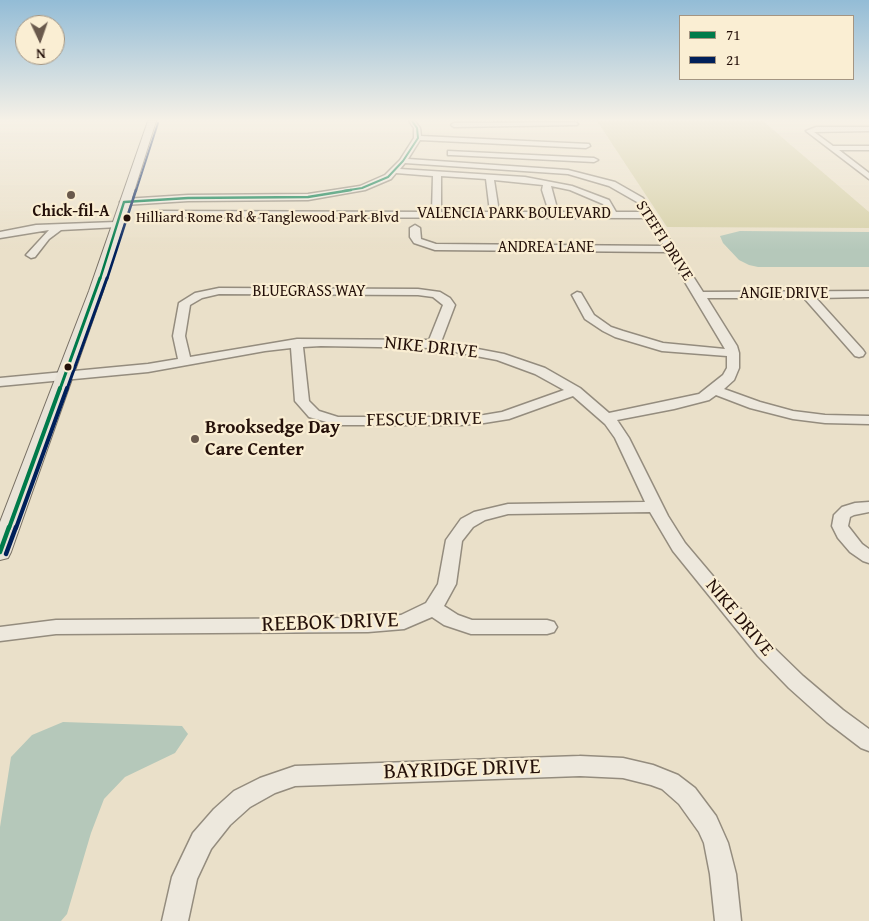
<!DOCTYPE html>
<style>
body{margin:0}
#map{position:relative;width:869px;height:921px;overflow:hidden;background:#eae0c9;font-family:"Gentium Book Plus",serif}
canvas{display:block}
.legend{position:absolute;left:679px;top:15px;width:175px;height:65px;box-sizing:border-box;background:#faeed3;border:1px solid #a49582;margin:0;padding:6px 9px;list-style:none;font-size:15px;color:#241009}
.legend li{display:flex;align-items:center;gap:10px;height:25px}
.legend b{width:25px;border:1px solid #a49582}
.north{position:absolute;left:15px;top:15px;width:50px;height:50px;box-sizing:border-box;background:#faeed3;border:1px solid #a49582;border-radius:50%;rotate:177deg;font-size:14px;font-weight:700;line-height:20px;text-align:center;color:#241009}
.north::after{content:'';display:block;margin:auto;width:18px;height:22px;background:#69594c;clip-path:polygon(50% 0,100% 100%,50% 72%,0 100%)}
</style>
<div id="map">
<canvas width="869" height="921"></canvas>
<ul class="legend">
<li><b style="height:6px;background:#007b4b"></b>71</li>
<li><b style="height:6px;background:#00205b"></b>21</li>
</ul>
<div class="north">N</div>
</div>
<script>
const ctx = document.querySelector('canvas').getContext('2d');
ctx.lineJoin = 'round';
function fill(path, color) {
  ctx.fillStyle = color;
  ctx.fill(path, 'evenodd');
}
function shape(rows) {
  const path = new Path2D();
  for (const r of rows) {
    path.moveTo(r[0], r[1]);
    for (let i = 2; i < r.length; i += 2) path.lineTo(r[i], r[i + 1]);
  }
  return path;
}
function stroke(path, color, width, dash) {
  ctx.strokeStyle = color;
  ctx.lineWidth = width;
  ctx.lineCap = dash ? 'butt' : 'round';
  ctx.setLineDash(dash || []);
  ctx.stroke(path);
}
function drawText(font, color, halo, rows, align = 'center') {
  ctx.font = font + ' "Gentium Book Plus",serif';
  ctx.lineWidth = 4.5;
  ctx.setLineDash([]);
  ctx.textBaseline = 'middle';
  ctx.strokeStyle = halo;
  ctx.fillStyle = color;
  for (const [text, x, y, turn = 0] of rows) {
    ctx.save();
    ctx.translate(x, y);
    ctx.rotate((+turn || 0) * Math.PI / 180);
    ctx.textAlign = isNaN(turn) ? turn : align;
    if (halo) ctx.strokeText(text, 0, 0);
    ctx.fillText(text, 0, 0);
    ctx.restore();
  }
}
fill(shape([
 [597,121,763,121,869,212,869,228,667,227]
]), '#d6d0a7');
fill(shape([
 [740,231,869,232,869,267,758,267,749,265,739,260,723,243,720,236],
 [63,722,182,726,188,734,175,753,125,777,104,799,91,833,67,914,61,921,0,921,0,827,11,757,32,735]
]), '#b5c8ba');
const minor = shape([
 [409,121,415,121,420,128,421,136,589,144,590,146,586,148,420,140,408,159,568,170,615,182,643,198,703,292,869,291,869,297,816,298,863,350,865,353,863,356,859,357,855,356,804,298,707,298,737,346,739,353,739,368,734,380,724,389,760,402,793,411,825,415,869,416,869,424,825,423,793,419,750,408,716,395,709,400,674,409,617,420,629,438,668,516,685,543,772,646,803,676,843,710,869,729,869,751,861,748,827,722,789,688,758,656,673,551,650,512,508,514,485,520,473,527,462,541,456,584,444,606,458,615,472,620,547,620,554,622,557,627,554,632,547,634,471,634,444,625,432,617,404,629,368,632,56,634,0,641,0,627,56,620,368,618,401,615,426,603,438,584,446,540,461,519,474,512,508,504,645,502,615,438,605,424,573,396,509,419,484,423,461,425,337,425,309,417,295,401,291,348,265,351,148,372,0,386,0,378,148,364,178,359,173,336,179,303,195,293,219,288,418,289,440,292,450,298,455,305,441,342,504,354,545,368,580,388,609,413,699,394,723,375,727,368,727,356,662,351,615,337,603,331,585,319,572,295,577,292,581,293,594,315,611,327,623,331,663,343,725,349,667,252,435,250,414,243,410,237,410,228,415,225,420,228,421,239,436,244,664,246,647,218,157,217,153,214,157,211,432,212,433,176,396,173,391,179,365,190,308,200,188,201,124,205,120,202,124,199,188,195,308,194,360,186,385,175,400,160,414,138,414,128,409,121],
 [405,163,568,174,609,186,637,202,643,212,616,212,609,200,572,186,525,177,400,169,405,163],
 [441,176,486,179,490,212,441,212,441,176],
 [494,180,543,185,542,190,549,212,499,212,494,180],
 [551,186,570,190,603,204,607,212,558,212,551,186],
 [219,294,418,295,433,297,443,305,429,340,297,339,190,357,185,336,190,305,202,298,219,294],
 [321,346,434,348,497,360,535,374,564,390,502,412,484,415,461,417,338,417,319,411,309,401,303,347,321,346],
 [575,122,578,124,577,125,454,127,451,125,454,123,575,122],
 [816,127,869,127,869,131,814,132,833,146,869,146,869,150,839,150,869,173,869,179,806,131,816,127],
 [448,151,594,158,598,160,594,162,451,155,448,155,448,151],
 [116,222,121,225,119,227,61,230,49,239,35,257,31,258,26,255,49,230,0,238,0,232,36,225,116,222],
 [869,502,869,512,854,515,850,517,848,526,862,544,869,549,869,563,863,561,850,552,838,538,832,526,834,515,842,507,855,503,869,502],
 [580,756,623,758,653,765,678,775,695,788,716,816,728,843,736,874,741,921,715,921,710,874,704,843,699,832,679,804,662,789,651,785,623,778,580,776,295,786,275,793,250,807,230,825,211,849,197,879,188,921,162,921,172,877,193,833,214,809,234,791,260,778,295,766,580,756]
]);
const major = shape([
 [148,121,156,121,103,291,11,552,8,558,0,560,0,522,89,291,148,121]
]);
stroke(minor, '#948c7e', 3);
stroke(major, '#787064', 2);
fill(minor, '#ede8dd');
fill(major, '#e9e3d7');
stroke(shape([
 [343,191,362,188,388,177,403,161,418,138,417,128,412,121]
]), '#007b4b', 2);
stroke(shape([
 [124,202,188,198,308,197,351,190],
 [100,279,124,202]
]), '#007b4b', 2.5);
stroke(shape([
 [60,389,100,278]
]), '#007b4b', 3);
stroke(shape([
 [9,528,60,388]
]), '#007b4b', 4);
stroke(shape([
 [0,552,9,527]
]), '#007b4b', 4.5);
stroke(shape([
 [136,191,158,123]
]), '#00205b', 2);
stroke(shape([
 [107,279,136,190]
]), '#00205b', 2.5);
stroke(shape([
 [67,389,107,278]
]), '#00205b', 3);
stroke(shape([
 [16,528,67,388]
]), '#00205b', 4);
stroke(shape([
 [6,554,16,527]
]), '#00205b', 4.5);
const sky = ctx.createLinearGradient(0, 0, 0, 250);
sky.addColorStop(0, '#93bcd6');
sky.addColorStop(0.48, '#f6f1e7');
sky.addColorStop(1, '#f6f1e700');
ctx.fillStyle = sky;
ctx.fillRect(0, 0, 869, 250);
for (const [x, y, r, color] of [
 [71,195,5,"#69594c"],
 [127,218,4.5,"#241009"],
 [68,367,4.5,"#241009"],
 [195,439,5,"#69594c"]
]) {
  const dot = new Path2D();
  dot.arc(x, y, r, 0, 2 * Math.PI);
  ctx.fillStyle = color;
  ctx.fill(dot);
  stroke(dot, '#faeed3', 2);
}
drawText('15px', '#241009', '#faeed3', [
 ["Hilliard Rome Rd & Tanglewood Park Blvd",136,218]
], 'left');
drawText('bold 16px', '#241009', '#faeed3', [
 ["Chick-fil-A",71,212]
]);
drawText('16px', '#241009', '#faeed3', [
 ["VALENCIA PARK BOULEVARD",514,214],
 ["STEFFI DRIVE",664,241,57],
 ["ANDREA LANE",546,248],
 ["BLUEGRASS WAY",309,292],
 ["ANGIE DRIVE",784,294]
]);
drawText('19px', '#241009', '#faeed3', [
 ["NIKE DRIVE",431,348,6],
 ["FESCUE DRIVE",424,420,-1],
 ["NIKE DRIVE",739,618,50]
]);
drawText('bold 19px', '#241009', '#faeed3', [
 ["Brooksedge Day",205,428],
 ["Care Center",205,450]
], 'left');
drawText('22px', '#241009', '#faeed3', [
 ["REEBOK DRIVE",330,623,-2],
 ["BAYRIDGE DRIVE",462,770,-2]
]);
</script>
